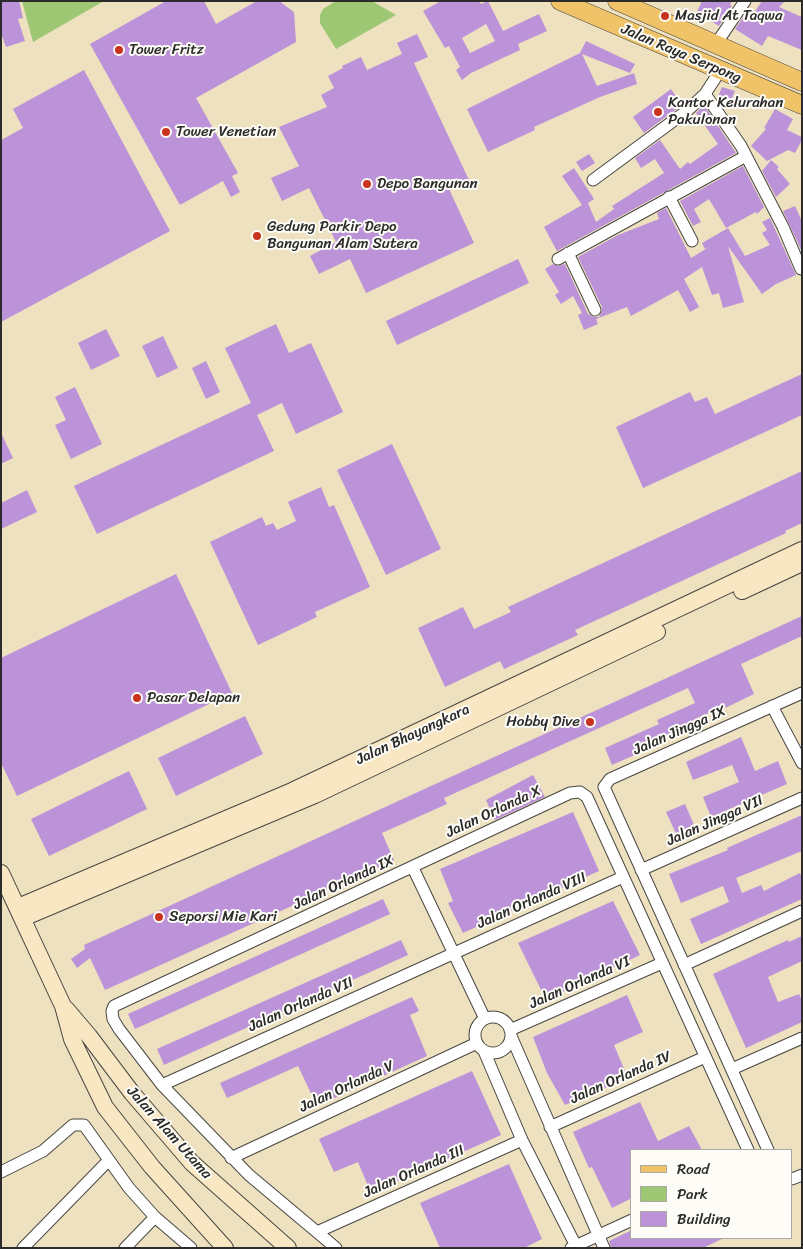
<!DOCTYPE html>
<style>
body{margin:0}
#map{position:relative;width:803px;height:1249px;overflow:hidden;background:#ede1c0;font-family:Sriracha,sans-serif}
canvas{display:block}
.frame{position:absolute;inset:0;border:2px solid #2b2b2b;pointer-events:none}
.legend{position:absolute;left:630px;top:1149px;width:162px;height:90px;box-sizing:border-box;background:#fdfcf7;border:1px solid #a9a8a5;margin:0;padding:6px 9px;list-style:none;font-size:15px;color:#2b2b2b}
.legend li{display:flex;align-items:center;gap:10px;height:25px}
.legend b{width:25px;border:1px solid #a9a8a5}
</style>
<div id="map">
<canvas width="803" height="1249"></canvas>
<div class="frame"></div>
<ul class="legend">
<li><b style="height:6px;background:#f0c369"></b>Road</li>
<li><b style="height:14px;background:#9dc773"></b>Park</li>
<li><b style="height:14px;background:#bc93d8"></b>Building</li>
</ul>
</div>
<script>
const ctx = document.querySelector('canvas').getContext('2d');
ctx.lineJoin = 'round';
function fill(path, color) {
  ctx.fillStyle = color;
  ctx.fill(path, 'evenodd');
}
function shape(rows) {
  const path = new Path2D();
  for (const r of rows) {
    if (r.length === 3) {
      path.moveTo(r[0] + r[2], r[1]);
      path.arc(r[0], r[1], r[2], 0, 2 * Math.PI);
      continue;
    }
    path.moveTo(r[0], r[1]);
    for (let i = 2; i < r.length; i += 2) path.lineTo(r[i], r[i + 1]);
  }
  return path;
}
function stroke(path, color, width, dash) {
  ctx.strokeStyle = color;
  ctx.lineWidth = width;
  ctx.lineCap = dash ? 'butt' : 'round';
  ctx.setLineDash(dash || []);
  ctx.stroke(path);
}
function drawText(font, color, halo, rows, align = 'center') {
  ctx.font = font + ' Sriracha,sans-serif';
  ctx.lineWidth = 4;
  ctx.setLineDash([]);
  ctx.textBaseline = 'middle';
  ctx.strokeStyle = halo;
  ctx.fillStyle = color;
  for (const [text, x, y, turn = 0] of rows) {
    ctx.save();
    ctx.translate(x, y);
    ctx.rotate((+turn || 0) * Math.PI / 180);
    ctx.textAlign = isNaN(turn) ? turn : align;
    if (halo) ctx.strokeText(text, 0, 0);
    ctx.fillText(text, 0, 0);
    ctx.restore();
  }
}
fill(shape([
 [22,1,104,1,33,42],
 [336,1,372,1,396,15,336,49,320,23,320,15,323,9]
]), '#9dc773');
fill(shape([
 [1,1,19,1,23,18,18,19,25,41,6,47,1,33],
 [166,1,204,1,216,24,257,1,279,1,294,12,296,42,196,98,238,173,232,176,240,192,231,197,223,181,180,205,90,44],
 [441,1,479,1,481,4,488,1,503,31,539,14,547,31,518,44,520,50,471,73,462,80,456,70,460,67,449,46,445,48,423,11],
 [486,24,495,41,470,53,462,38],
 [702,1,732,1,730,5,732,6,719,26,706,18,704,20,695,16],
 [762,1,785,1,779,7,802,17,802,50,768,36,762,46,735,29,746,13,752,16],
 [417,34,428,57,414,63,469,180,449,189,474,243,366,293,350,259,319,274,310,256,336,242,309,188,282,201,271,178,299,166,279,127,327,107,321,95,334,88,328,76,343,68,342,66,361,57,367,70,402,54,397,43],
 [586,41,635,64,630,73,582,54,597,86,634,73,637,84,600,97,534,127,535,130,488,152,467,109,580,53],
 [84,70,170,231,1,322,1,140,23,128,13,109],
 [722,87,735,91,728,108,722,106,717,99],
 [671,89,682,105,644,133,633,117],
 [704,105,736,153,557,251,544,227,582,205,562,176,574,168,594,199,588,203,596,222,614,209,612,206,664,173,655,159,641,168,635,158,660,140,680,169,688,162,690,164,718,144,696,113],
 [775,109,793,119,787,130,802,137,802,140,795,153,788,150,767,161,751,146,766,129,764,128],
 [589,154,595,163,582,171,576,162],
 [771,160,779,167,777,169,790,184,776,197,762,171],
 [743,166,764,207,757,214,756,212,726,228,709,199,694,209,701,222,693,226,680,201],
 [795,206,802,221,802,252,783,211],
 [666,208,691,258,709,247,705,249,702,243,728,228,745,256,770,245,762,233,767,230,762,222,770,218,796,275,776,284,762,294,728,246,744,302,723,308,719,293,712,295,702,267,684,279,699,307,690,312,678,290,631,316,627,307,596,319,598,324,584,330,578,315,582,313,573,296,561,304,555,295,559,292,545,269,553,264,558,266,565,264,588,314,594,317,599,317,602,311,602,307,578,257,618,235,659,219,657,213],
 [518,259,529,283,397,345,386,321],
 [276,324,289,353,311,343,343,412,296,434,282,403,257,415,274,451,97,534,74,486,251,403,225,348],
 [106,329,120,356,91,370,78,343],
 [163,336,178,368,157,378,142,346],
 [206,361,220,392,206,399,192,368],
 [802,374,802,415,643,488,616,427,690,392,695,402,707,397,715,414],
 [75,387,102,444,71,459,55,425,66,420,55,397],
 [1,433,13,458,1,464],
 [392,444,441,549,386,575,337,470],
 [802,471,802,523,785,531,786,533,575,630,578,635,504,669,500,661,445,687,418,628,463,607,474,629,511,612,508,607],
 [321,487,329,507,334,505,370,587,315,612,317,617,258,645,210,542,262,517,266,526,273,523,277,530,296,521,288,502],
 [27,490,37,512,1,529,1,503],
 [176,574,232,693,17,796,1,763,1,658],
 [802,616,802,636,741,664,754,694,719,711,718,709,697,718,698,720,662,737,664,742,612,765,605,748,659,724,657,720,695,703,688,688,444,798,447,804,382,833,394,860,105,990,90,958,77,968,71,959,85,949,84,945],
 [245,716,263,754,176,796,158,758],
 [741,737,755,771,778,761,787,784,711,817,703,797,739,782,732,765,693,780,686,762],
 [129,771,147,809,49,856,31,819],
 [533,775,545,797,495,820,486,800],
 [685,804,698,834,680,842,666,812],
 [573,812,599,871,463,933,448,903,453,901,440,869],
 [802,815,802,851,736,878,742,893,761,885,764,891,800,873,802,878,802,899,701,944,690,919,729,902,723,886,681,903,669,874,728,850,727,848,745,840],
 [383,899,390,914,135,1029,128,1014],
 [613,901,640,955,546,1000,518,943],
 [802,936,802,961,768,977,778,1002,799,994,802,1001,802,1022,746,1048,713,974,788,940,789,942],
 [401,940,408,955,164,1065,157,1049],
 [627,995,643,1032,614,1045,628,1078,565,1105,547,1073,533,1037],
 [412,997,419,1011,410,1015,427,1056,317,1106,298,1066,227,1098,220,1083],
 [472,1071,501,1135,371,1193,358,1162,334,1172,319,1139],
 [640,1102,658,1141,689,1126,702,1150,632,1150,632,1198,612,1208,592,1167,589,1168,573,1132],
 [509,1164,542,1239,524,1248,440,1248,420,1203],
 [632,1230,632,1238,724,1238,703,1248,611,1248,609,1241]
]), '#bc93d8');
const street = shape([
 [716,44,745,1],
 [705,94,741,146,783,227,801,269],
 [593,180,688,110,705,94,720,71],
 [669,197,692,241],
 [568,253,595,310],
 [558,259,746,156],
 [772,706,802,763],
 [413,868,485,1019],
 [641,870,802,798],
 [684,965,802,911],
 [493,1035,18],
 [510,1030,662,963],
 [511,1036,604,1248],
 [484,1051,522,1140,577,1248],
 [732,1069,802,1038],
 [162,1085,623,877],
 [550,1127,705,1057],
 [768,1150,604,787,610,779,802,693],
 [231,1158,477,1043],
 [1,1172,43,1151,73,1125,84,1125,129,1188,155,1217,191,1248],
 [792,1179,802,1175],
 [317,1232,522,1140],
 [23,1248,108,1161],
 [125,1248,155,1217],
 [336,1248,249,1175,162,1085,119,1029,113,1019,112,1011,114,1006,570,793,580,792,587,797,748,1150],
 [571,1248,632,1220]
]);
const secondary = shape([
 [742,591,802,563],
 [1,873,63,1006,72,1039,105,1107,152,1167,225,1248],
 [18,907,292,791,802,550],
 [23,918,315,795,657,632],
 [66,1009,89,1036,132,1093,192,1163,288,1248]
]);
const primary = shape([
 [560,1,802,105],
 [617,1,802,82]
]);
stroke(street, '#484641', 13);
stroke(secondary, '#484641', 18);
stroke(primary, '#484641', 19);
stroke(street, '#fff', 11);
stroke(secondary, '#f9e7c3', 16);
stroke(primary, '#f0c369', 18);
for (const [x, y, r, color] of [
 [665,16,5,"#c8321e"],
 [119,50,5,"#c8321e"],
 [658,112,5,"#c8321e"],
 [166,132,5,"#c8321e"],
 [367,184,5,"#c8321e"],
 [257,236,5,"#c8321e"],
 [137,698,5,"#c8321e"],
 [590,722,5,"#c8321e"],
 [159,917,5,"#c8321e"]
]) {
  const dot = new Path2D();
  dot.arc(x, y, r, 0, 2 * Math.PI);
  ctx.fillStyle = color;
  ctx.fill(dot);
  stroke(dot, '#fdfcf7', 2);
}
drawText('15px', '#2b2b2b', '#fdfcf7', [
 ["Masjid At Taqwa",675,16],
 ["Tower Fritz",129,50],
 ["Kantor Kelurahan",668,103],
 ["Pakulonan",668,120],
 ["Tower Venetian",176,132],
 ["Depo Bangunan",377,184],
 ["Gedung Parkir Depo",267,227],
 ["Bangunan Alam Sutera",267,244],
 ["Pasar Delapan",147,698],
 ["Hobby Dive",580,722,"right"],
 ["Seporsi Mie Kari",169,917]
], 'left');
drawText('15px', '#2b2b2b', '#fdfcf7', [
 ["Jalan Raya Serpong",681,54,23],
 ["Jalan Jingga IX",680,731,-24],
 ["Jalan Bhayangkara",413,735,-25],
 ["Jalan Orlanda X",494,812,-25],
 ["Jalan Jingga VII",715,821,-24],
 ["Jalan Orlanda IX",344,883,-25],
 ["Jalan Orlanda VIII",532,901,-24],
 ["Jalan Orlanda VI",580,983,-24],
 ["Jalan Orlanda VII",301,1005,-24],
 ["Jalan Orlanda IV",621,1078,-24],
 ["Jalan Orlanda V",347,1087,-25],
 ["Jalan Alam Utama",169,1133,48],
 ["Jalan Orlanda III",414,1172,-24]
]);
</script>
